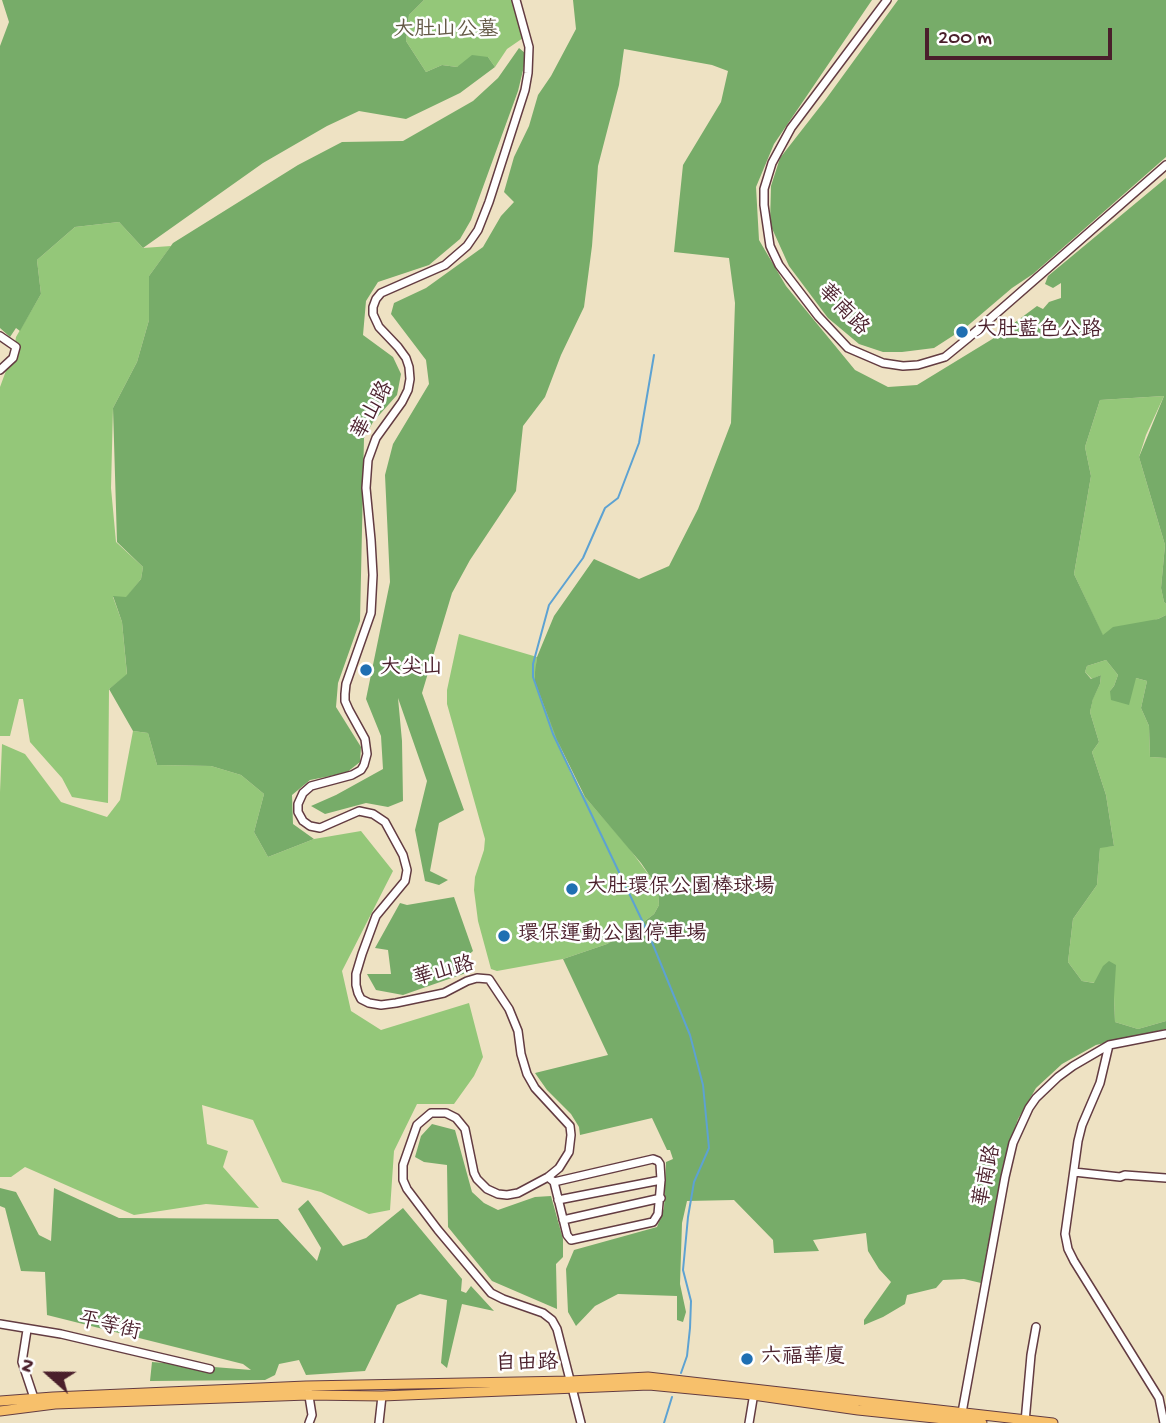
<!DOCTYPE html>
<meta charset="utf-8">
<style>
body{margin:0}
#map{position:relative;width:1166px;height:1423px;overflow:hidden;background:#eee2c3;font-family:"Gochi Hand",sans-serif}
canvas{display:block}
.north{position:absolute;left:14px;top:1339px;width:70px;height:70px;-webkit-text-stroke:5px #fff;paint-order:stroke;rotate:291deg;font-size:19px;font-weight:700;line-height:28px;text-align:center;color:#4a1f2b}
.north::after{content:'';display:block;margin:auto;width:24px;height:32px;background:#4a1f2b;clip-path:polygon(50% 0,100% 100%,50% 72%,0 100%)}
.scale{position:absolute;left:925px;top:28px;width:187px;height:32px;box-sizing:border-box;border:4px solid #4a1f2b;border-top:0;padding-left:9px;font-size:21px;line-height:24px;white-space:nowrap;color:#4a1f2b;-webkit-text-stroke:5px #fff;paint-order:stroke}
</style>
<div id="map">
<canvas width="1166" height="1423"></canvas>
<div class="north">N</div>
<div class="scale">200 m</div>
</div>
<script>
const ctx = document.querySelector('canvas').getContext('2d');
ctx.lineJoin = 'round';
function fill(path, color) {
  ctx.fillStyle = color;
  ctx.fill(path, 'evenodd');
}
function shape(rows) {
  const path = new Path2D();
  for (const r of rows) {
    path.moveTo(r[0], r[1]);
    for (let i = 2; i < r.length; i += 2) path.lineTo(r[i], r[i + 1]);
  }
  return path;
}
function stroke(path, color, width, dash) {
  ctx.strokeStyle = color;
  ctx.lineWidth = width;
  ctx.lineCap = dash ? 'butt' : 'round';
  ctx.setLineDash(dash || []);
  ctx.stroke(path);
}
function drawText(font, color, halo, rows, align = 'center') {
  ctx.font = font + ' "Gochi Hand","LXGW WenKai TC",sans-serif';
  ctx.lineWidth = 5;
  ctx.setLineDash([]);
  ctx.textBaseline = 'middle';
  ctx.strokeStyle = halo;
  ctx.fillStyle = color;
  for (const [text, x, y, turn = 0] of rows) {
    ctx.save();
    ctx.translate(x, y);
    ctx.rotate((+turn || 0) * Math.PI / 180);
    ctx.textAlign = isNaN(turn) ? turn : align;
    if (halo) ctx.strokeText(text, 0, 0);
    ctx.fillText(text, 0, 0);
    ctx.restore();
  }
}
fill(shape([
 [424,0,514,0,523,38,507,49,495,67,488,57,457,67,442,65,426,72,406,41,409,15],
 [119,222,143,248,171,246,149,276,149,320,137,362,113,408,111,488,116,542,143,567,141,579,126,598,113,597,122,622,127,675,109,689,108,803,72,797,62,778,30,742,23,699,19,699,10,736,0,736,0,387,14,349,16,337,41,294,37,260,75,227],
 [1164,396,1146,435,1139,457,1165,545,1161,588,1164,602,1166,604,1166,615,1158,619,1103,636,1074,574,1091,476,1085,447,1100,400],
 [459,634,537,657,535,682,571,774,585,797,629,848,654,882,658,892,659,905,654,914,637,927,607,944,563,959,497,971,491,969,478,921,474,890,475,877,484,850,485,839,447,704,447,690],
 [1106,660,1118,675,1114,686,1110,691,1136,678,1147,681,1141,708,1149,726,1150,757,1166,758,1166,1021,1138,1029,1115,1022,1114,997,1095,983,1082,981,1068,962,1073,919,1097,885,1100,847,1114,846,1106,795,1092,752,1099,742,1090,712,1093,698,1100,684,1101,675,1092,679,1085,672,1087,666],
 [133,731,148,733,157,765,211,766,241,775,264,794,254,832,268,857,314,839,361,831,393,871,342,971,351,1011,381,1030,469,1003,483,1057,474,1076,454,1104,417,1104,394,1151,390,1210,369,1214,321,1192,282,1182,253,1120,202,1105,207,1144,228,1151,223,1167,259,1208,206,1204,134,1215,25,1167,11,1177,0,1177,0,792,2,744,25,754,61,802,107,817,120,800]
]), '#94c779');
fill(shape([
 [2,0,424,0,409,15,406,41,426,72,442,65,457,67,472,55,488,57,495,67,460,93,406,119,359,111,327,126,263,163,143,248,119,222,75,227,37,260,41,294,20,331,16,328,10,337,0,328,0,46,9,22],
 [573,0,872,0,774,144,756,187,759,240,786,286,855,370,888,387,917,385,994,338,1037,306,1043,309,1049,302,1061,298,1061,283,1053,288,1045,284,1048,276,1166,178,1166,604,1164,602,1161,588,1165,545,1139,457,1164,396,1100,400,1085,447,1091,476,1074,574,1103,635,1113,627,1158,619,1166,615,1166,758,1150,757,1149,726,1141,708,1147,681,1136,678,1129,705,1111,700,1110,691,1114,686,1118,675,1106,660,1087,666,1085,672,1091,679,1101,675,1100,684,1093,699,1090,712,1099,742,1092,752,1106,795,1114,846,1100,848,1097,885,1073,919,1068,962,1082,981,1094,983,1103,966,1109,961,1116,965,1114,997,1115,1022,1138,1029,1166,1021,1166,1029,1096,1045,1062,1064,1036,1088,1018,1119,1003,1165,981,1283,964,1279,943,1280,936,1288,907,1295,905,1304,883,1317,864,1325,864,1320,891,1282,879,1269,868,1251,866,1233,813,1240,819,1251,774,1253,773,1240,734,1200,687,1201,682,1223,680,1284,686,1312,683,1322,677,1320,677,1296,618,1294,595,1306,576,1326,568,1312,566,1269,574,1250,657,1227,664,1208,666,1162,673,1159,670,1150,667,1150,652,1118,580,1135,579,1127,571,1114,547,1090,535,1073,608,1055,563,959,607,944,637,927,654,914,659,905,658,892,654,882,641,863,585,797,557,740,535,682,535,672,537,657,554,616,594,559,639,579,669,566,698,509,731,423,735,303,729,258,674,252,683,165,721,102,728,71,712,65,624,49,619,85,598,166,592,246,584,307,561,355,545,397,523,426,516,491,470,560,452,593,422,693,464,810,439,823,430,871,448,880,439,885,425,881,415,830,427,781,398,698,402,741,403,801,388,807,366,803,325,814,311,806,336,795,383,769,381,736,366,699,390,582,385,475,393,444,429,384,426,360,391,314,394,303,426,288,483,247,501,216,514,202,504,192,514,157,529,126,538,95,551,76,576,29],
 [898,0,1166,0,1166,157,1033,274,1012,288,965,328,934,348,902,352,883,352,859,344,828,318,789,266,770,224,771,186,780,158,826,99],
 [519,48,525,53,525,62,518,91,471,220,460,239,429,265,378,282,366,301,363,335,393,357,401,374,397,395,373,422,364,438,360,621,338,683,336,707,361,747,360,762,346,773,310,780,292,795,293,824,314,839,268,857,254,832,264,794,241,775,211,766,157,765,148,733,133,731,109,689,127,674,122,622,113,596,126,597,141,579,143,567,117,542,113,408,137,362,149,320,149,276,173,243,298,165,342,142,403,141,473,101,498,78],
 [454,897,473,951,466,957,466,973,403,995,376,990,367,974,391,974,388,950,375,948,400,903,407,905],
 [432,1124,455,1130,472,1192,484,1203,498,1210,535,1197,551,1196,563,1239,563,1257,556,1264,557,1309,492,1281,448,1227,447,1165,424,1162,415,1157,421,1136],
 [0,1188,16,1192,39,1235,51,1241,54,1188,119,1218,278,1219,317,1261,321,1248,298,1209,308,1200,343,1246,366,1238,403,1208,462,1279,461,1291,466,1293,471,1286,494,1311,462,1304,447,1368,441,1363,447,1300,420,1294,397,1305,365,1371,306,1375,299,1360,279,1364,275,1375,265,1380,150,1381,152,1362,251,1370,243,1364,47,1315,45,1272,21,1271,5,1208,0,1206]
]), '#77ac69');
stroke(shape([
 [654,355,639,443,618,498,605,508,583,558,549,605,533,664,533,677,553,734,649,935,690,1035,703,1085,709,1148,694,1182,688,1217,683,1270,691,1301,690,1328,687,1356,681,1373],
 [664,1423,672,1397]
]), '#5da2d2', 2);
const minor = shape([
 [516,0,529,47,528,73,525,90,489,202,478,230,467,246,445,265,381,293,376,299,373,307,373,314,379,327,398,347,406,358,409,367,410,379,408,390,402,402,376,438,368,460,366,488,371,540,373,575,371,613,346,684,345,694,345,701,349,710,365,739,367,754,364,765,361,770,352,775,311,786,303,793,298,804,298,812,303,821,310,826,320,828,359,811,373,814,385,822,403,855,407,870,405,881,376,916,362,954,356,974,356,985,358,993,361,999,369,1003,381,1005,396,1003,444,993,467,981,477,978,489,979,509,1009,518,1031,521,1054,527,1074,535,1088,570,1126,571,1135,569,1152,559,1168,548,1177,518,1193,507,1195,498,1194,487,1189,477,1179,474,1173,465,1129,456,1118,446,1113,431,1113,417,1125,403,1165,403,1180,407,1189,438,1230,491,1293,503,1299,543,1313,552,1320,557,1329,581,1423],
 [887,0,791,128,772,163,764,189,764,205,770,246,779,265,818,316,848,348,883,363,903,366,918,365,945,357,967,339,1166,165],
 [0,336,16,347,13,358,0,370],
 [1109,1045,1100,1083,1082,1125,1078,1141,1065,1234,1068,1249,1074,1261,1159,1398,1164,1423],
 [1074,1172,1120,1177,1125,1175,1166,1178],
 [548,1177,554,1182,567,1235,571,1240,653,1222,658,1214,661,1180,660,1164,658,1161,653,1159,554,1182],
 [558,1200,661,1180],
 [563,1220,661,1198],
 [0,1324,61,1334,210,1369],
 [27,1330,22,1362,34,1398],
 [308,1390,312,1415,309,1423],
 [961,1418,1005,1177,1013,1143,1029,1108,1036,1098,1058,1077,1073,1066,1109,1045,1166,1034],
 [1025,1422,1031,1355,1036,1327],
 [379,1423,382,1396],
 [749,1423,754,1393]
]);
const major = shape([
 [0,1401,53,1397,306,1386,570,1381,648,1377,1053,1423],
 [0,1411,55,1404,308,1395,382,1396,649,1385,753,1395,858,1410,982,1423]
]);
stroke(minor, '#633c42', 10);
stroke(major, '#633c42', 11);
stroke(minor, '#fff', 7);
stroke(major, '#f7c06b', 9);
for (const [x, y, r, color] of [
 [962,332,7,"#1f6fb2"],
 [366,670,7,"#1f6fb2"],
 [572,889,7,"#1f6fb2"],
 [504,936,7,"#1f6fb2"],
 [747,1359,7,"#1f6fb2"]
]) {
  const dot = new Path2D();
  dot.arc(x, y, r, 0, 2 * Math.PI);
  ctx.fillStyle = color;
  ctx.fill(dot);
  stroke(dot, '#fff', 2.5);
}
drawText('21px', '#645a46', '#fff', [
 ["大肚山公墓",446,32]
]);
drawText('21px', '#4a1f2b', '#fff', [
 ["華南路",842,311,46],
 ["華山路",374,411,-61],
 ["華山路",444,973,-15],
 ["華南路",989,1176,-78],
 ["平等街",109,1328,13],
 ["自由路",527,1365,-1]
]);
drawText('21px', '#4a1f2b', '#fff', [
 ["大肚藍色公路",976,332],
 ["大尖山",380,670],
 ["大肚環保公園棒球場",586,889],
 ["環保運動公園停車場",518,936],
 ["六福華廈",761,1359]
], 'left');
</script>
